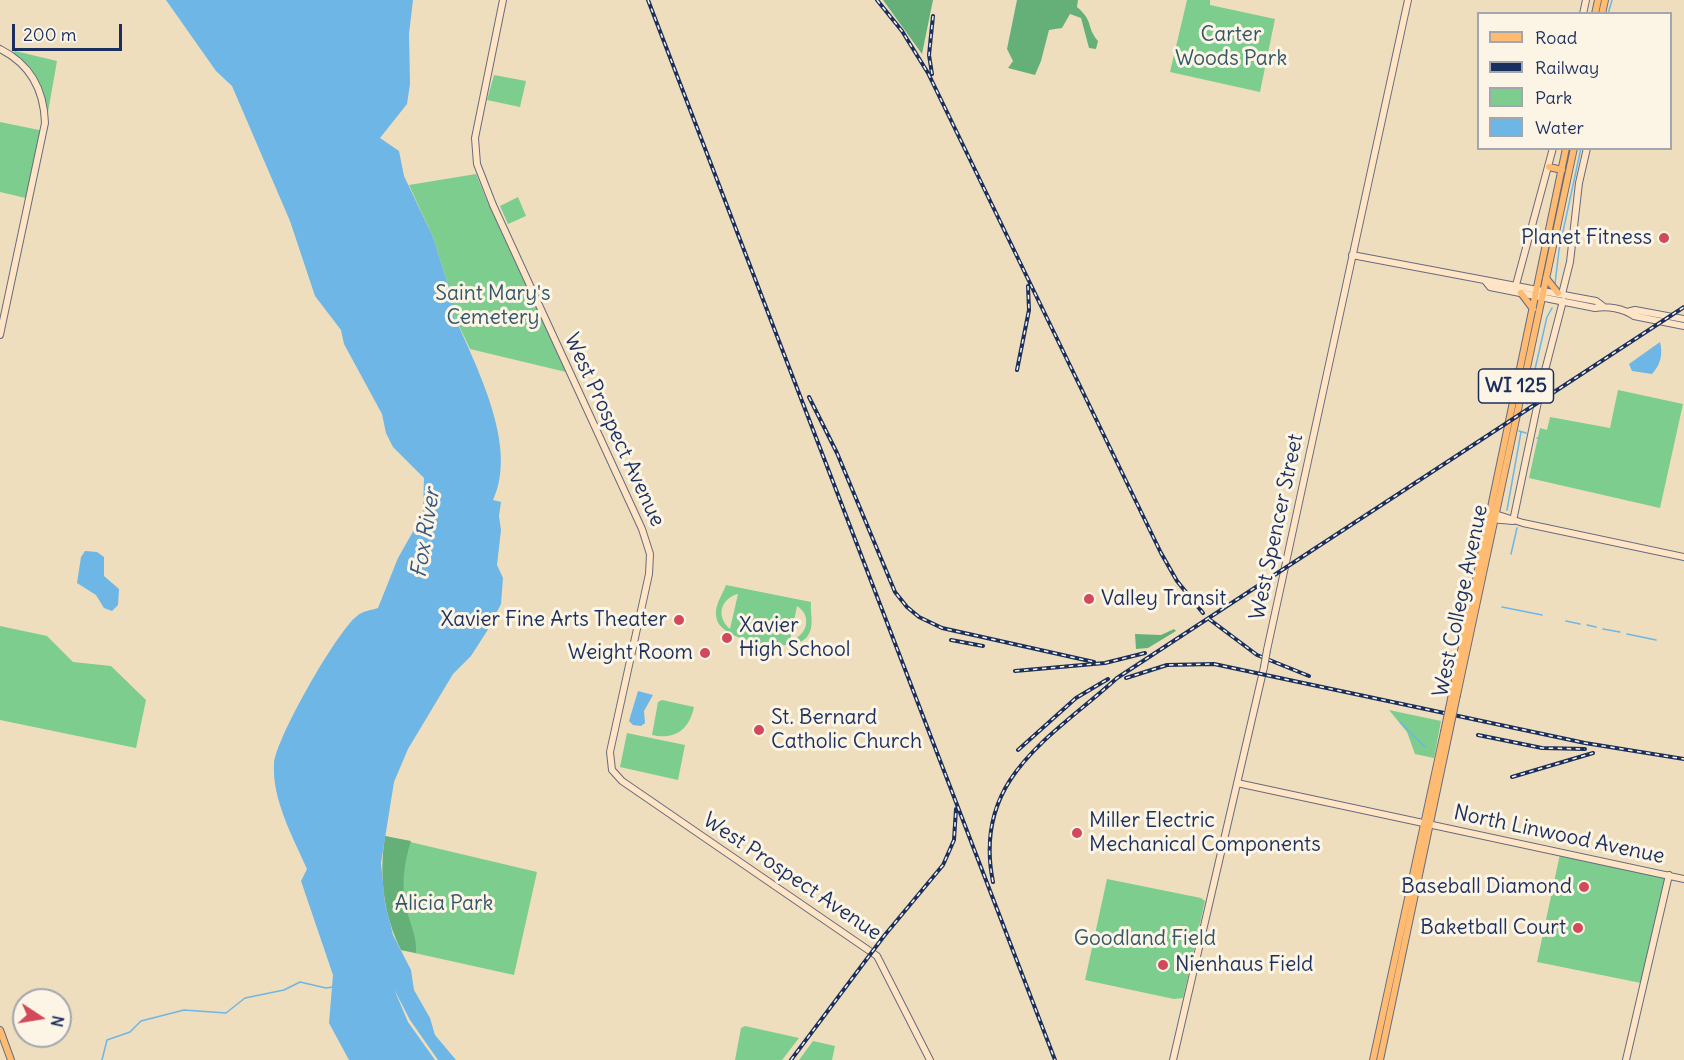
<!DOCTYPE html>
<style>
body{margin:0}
#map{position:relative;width:1684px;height:1060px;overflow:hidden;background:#efdebd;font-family:Delius,sans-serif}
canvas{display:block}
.legend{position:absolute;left:1477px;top:12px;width:195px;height:138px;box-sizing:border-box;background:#fcf5e5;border:2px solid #a2a6af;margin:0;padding:8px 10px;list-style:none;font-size:18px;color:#1b2f5e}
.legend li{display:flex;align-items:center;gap:12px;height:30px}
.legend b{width:30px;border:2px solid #a2a6af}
.north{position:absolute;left:12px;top:988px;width:60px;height:60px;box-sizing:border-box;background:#fcf5e5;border:2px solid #a2a6af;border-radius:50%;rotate:102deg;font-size:16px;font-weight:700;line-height:24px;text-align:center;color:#1b2f5e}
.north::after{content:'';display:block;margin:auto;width:21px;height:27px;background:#d1495b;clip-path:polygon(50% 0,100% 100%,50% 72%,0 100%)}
.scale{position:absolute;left:12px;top:24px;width:110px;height:27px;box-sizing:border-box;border:3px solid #1b2f5e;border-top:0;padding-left:8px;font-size:18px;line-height:21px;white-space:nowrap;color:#1b2f5e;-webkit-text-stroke:4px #fcf5e5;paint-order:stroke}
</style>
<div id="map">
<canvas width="1684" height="1060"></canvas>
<ul class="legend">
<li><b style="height:8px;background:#ffbb71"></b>Road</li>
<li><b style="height:8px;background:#1b2f5e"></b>Railway</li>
<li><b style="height:16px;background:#7ccd8e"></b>Park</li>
<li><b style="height:16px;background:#6db6e5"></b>Water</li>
</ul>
<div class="north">N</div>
<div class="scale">200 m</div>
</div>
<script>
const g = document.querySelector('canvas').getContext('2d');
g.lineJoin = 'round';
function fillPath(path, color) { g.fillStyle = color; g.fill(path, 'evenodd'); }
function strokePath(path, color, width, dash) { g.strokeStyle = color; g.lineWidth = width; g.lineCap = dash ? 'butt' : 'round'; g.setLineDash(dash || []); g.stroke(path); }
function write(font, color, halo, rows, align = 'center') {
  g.font = font + ' Delius,sans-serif'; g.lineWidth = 6; g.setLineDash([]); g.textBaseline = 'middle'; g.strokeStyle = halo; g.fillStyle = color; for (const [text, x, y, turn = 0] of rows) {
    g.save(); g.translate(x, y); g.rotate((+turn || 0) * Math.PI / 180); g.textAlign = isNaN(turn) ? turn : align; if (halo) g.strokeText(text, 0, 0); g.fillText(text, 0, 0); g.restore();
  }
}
const green = new Path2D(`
 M1187 0H1210V5L1275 19 1260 92 1170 72Z
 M15 51 57 61 48 112 36 77 13 53Z
 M494 75 526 81 520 107 487 100Z
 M0 122 44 131 30 199 0 192Z
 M476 174 487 201 566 372 470 349 453 313 454 304 433 237 409 185Z
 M518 197 526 216 508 224 500 206Z
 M1618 390 1683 404 1660 508 1529 478 1540 428 1547 430 1550 417 1610 428Z
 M726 585 811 602C810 614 815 627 807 637 792 655 723 641 717 620 713 607 722 596 726 585ZM737 594H738L730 629C716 617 720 600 737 594ZM797 606C813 616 807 636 790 641Z
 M0 626 47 636 73 662 111 666 146 700 136 748 0 720Z
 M662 700 694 707C689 730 675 740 652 735L658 702Z
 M1389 710 1441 721 1434 758 1415 754 1407 732Z
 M627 733 685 745 678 780 620 767Z
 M385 836 537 872 514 975 401 950Z
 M1560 854 1666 877 1641 983 1537 962Z
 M1107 879 1201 898 1205 901 1183 998 1174 999 1085 980Z
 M745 1026 799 1038 782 1060H735L741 1028Z
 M813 1041 835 1046 832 1060H799Z`);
const forest = new Path2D(`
 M883 0H933L922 54Z
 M1017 0H1078L1077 7C1094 21 1086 27 1098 41L1096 49 1089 48 1081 18 1070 14 1062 28 1049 30 1041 61 1035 75 1008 68 1013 61 1007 49Z
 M1174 629 1176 631 1148 648 1136 649 1135 634 1161 635Z
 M385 836 411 841C404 862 401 886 406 907 410 924 417 936 416 953L401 950C383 914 379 875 385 836Z`);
const water = new Path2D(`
 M166 0H413L409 34 410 84 407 104 380 138 399 151 404 176 433 237 454 304 453 313C475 365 519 445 493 500L501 502 499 516 501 530 497 565 503 578 501 604 487 631 471 656 453 674 408 749 394 782 381 863 385 903 393 935 411 970 414 990 430 1018 435 1035 456 1060H438L410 1020 394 989 408 1022 435 1060H349L329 1023 333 975 301 881 307 869C293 837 272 800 274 764 275 740 337 631 357 616 362 611 372 610 378 608L398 558 423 514 424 478 393 447 386 433 382 414 344 344 341 330 315 296 290 221 232 86 216 71Z
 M1660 342C1663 354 1661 364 1652 374L1632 371 1629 364Z
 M85 551 97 552 104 557V576L119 589 118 605 112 611 104 608 96 595 77 583 81 557Z
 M638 691 653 695 644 711 645 723 641 726 633 725 629 721Z`);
const stream = new Path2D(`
 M1608 14 1612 0
 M1555 284 1559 250 1581 148
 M1527 404 1547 317 1552 308
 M1519 431 1526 433
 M1537 438H1539
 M1507 510 1521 432
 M1511 554 1517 528
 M1502 607 1542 615
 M1566 621 1580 624
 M1587 625 1596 627
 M1603 629 1620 632
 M1627 634 1656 640
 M1400 722 1425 747
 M102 1060 107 1040 130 1032 141 1021 184 1010 226 1013 245 998 284 990 300 982 326 988 333 987`);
const secondary = new Path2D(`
 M503 0 475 138 477 164 493 205 642 529 650 554 649 574 610 752 612 770 622 781 877 956 930 1060
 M1583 14 1586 0
 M0 49C30 64 44 90 45 123L0 335
 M1352 255 1585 299 1596 301 1604 307
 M1486 282 1490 287 1595 308C1607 306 1623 308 1634 316L1684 326
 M1516 285 1553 148
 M1562 294 1570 262 1579 183 1587 148
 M1627 312 1635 310 1684 319
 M1492 513 1523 523 1684 557
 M1490 519 1513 521
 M1513 521 1543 378 1563 301
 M1267 650 1408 0
 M1237 783 1684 879
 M1173 1060 1264 667
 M1626 1060 1669 875`);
const primary = new Path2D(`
 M1595 14 1598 0
 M1602 14 1605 0
 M1549 167 1562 170
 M1546 278 1558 293
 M1521 293 1533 309
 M1452 694 1566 148
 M1457 695 1574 148
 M0 1030 11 1060
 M1373 1060 1444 732
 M1380 1060 1449 733`);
const rail = new Path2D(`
 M648 0 1055 1060
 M877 0 902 31 928 73 1161 553 1177 581 1203 613
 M932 74 929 55 933 16
 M1017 370 1029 310 1028 286
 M809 397 837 453 895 592 907 607 919 617 942 628 1094 662
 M1209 619 1257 655 1309 676
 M951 640 983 646
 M1015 671 1105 663 1145 653
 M1126 678 1167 665 1214 664 1585 743 1684 759
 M1478 735 1542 748 1585 749
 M1018 750 1076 698 1108 679
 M1512 777 1593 753
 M993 882C972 778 1051 738 1117 678L1684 307
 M791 1060 884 936 943 865 954 840 956 809`);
const secondaryBridge = new Path2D(`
 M1264 667 1267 650`);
const primaryBridge = new Path2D(`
 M1444 732 1452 694
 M1449 733 1457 695`);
const markers = [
 [1664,238,6,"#d1495b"],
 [1089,599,6,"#d1495b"],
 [679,620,6,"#d1495b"],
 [727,638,6,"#d1495b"],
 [705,653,6,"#d1495b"],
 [759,730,6,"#d1495b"],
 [1077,833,6,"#d1495b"],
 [1584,887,6,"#d1495b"],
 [1578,928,6,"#d1495b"],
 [1163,965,6,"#d1495b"]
];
const shields = [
 [1516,386,75]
];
const shieldNames = [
 ["WI 125",1516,386]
];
const parkNames = [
 ["Carter",1231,35],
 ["Woods Park",1231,59],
 ["Saint Mary's",493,294],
 ["Cemetery",493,318],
 ["Alicia Park",444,904],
 ["Goodland Field",1145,939]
];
const poiNames = [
 ["Planet Fitness",1652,238],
 ["Valley Transit",1101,599,"left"],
 ["Xavier Fine Arts Theater",667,620],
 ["Xavier",739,626,"left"],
 ["High School",739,650,"left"],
 ["Weight Room",693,653],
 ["St. Bernard",771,718,"left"],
 ["Catholic Church",771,742,"left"],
 ["Miller Electric",1089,821,"left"],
 ["Mechanical Components",1089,845,"left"],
 ["Baseball Diamond",1572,887],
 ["Baketball Court",1566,928],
 ["Nienhaus Field",1175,965,"left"]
];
const streetNames = [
 ["West Prospect Avenue",614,430,65],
 ["West Spencer Street",1277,527,-78],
 ["West College Avenue",1461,601,-78],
 ["North Linwood Avenue",1559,835,12],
 ["West Prospect Avenue",792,877,34]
];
const waterNames = [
 ["Fox River",426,533,-81]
];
fillPath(green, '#7ccd8e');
fillPath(forest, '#65b079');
fillPath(water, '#6db6e5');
strokePath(stream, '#6db6e5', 1.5);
strokePath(secondary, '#656c7f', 8);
strokePath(primary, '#656c7f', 8);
strokePath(secondary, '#ffe4c6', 6);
strokePath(primary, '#ffbb71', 6);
strokePath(rail, '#1b2f5e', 4);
strokePath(rail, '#fcf5e5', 1.5, [4.5]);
strokePath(secondaryBridge, '#656c7f', 8, []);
strokePath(primaryBridge, '#656c7f', 8, []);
strokePath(secondaryBridge, '#ffe4c6', 6);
strokePath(primaryBridge, '#ffbb71', 6);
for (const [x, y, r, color] of markers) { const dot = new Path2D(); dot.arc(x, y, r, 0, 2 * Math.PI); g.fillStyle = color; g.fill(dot); strokePath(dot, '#fcf5e5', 2); }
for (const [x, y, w] of shields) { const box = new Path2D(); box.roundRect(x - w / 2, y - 17, w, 34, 4.5); g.fillStyle = '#fcf5e5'; g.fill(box); strokePath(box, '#1b2f5e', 1.5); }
write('bold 20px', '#1b2f5e', null, shieldNames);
write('21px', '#33566a', '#fcf5e5', parkNames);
write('21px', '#1b2f5e', '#fcf5e5', poiNames, 'right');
write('21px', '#1b2f5e', '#fcf5e5', streetNames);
write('italic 22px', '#345886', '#fcf5e5', waterNames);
</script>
